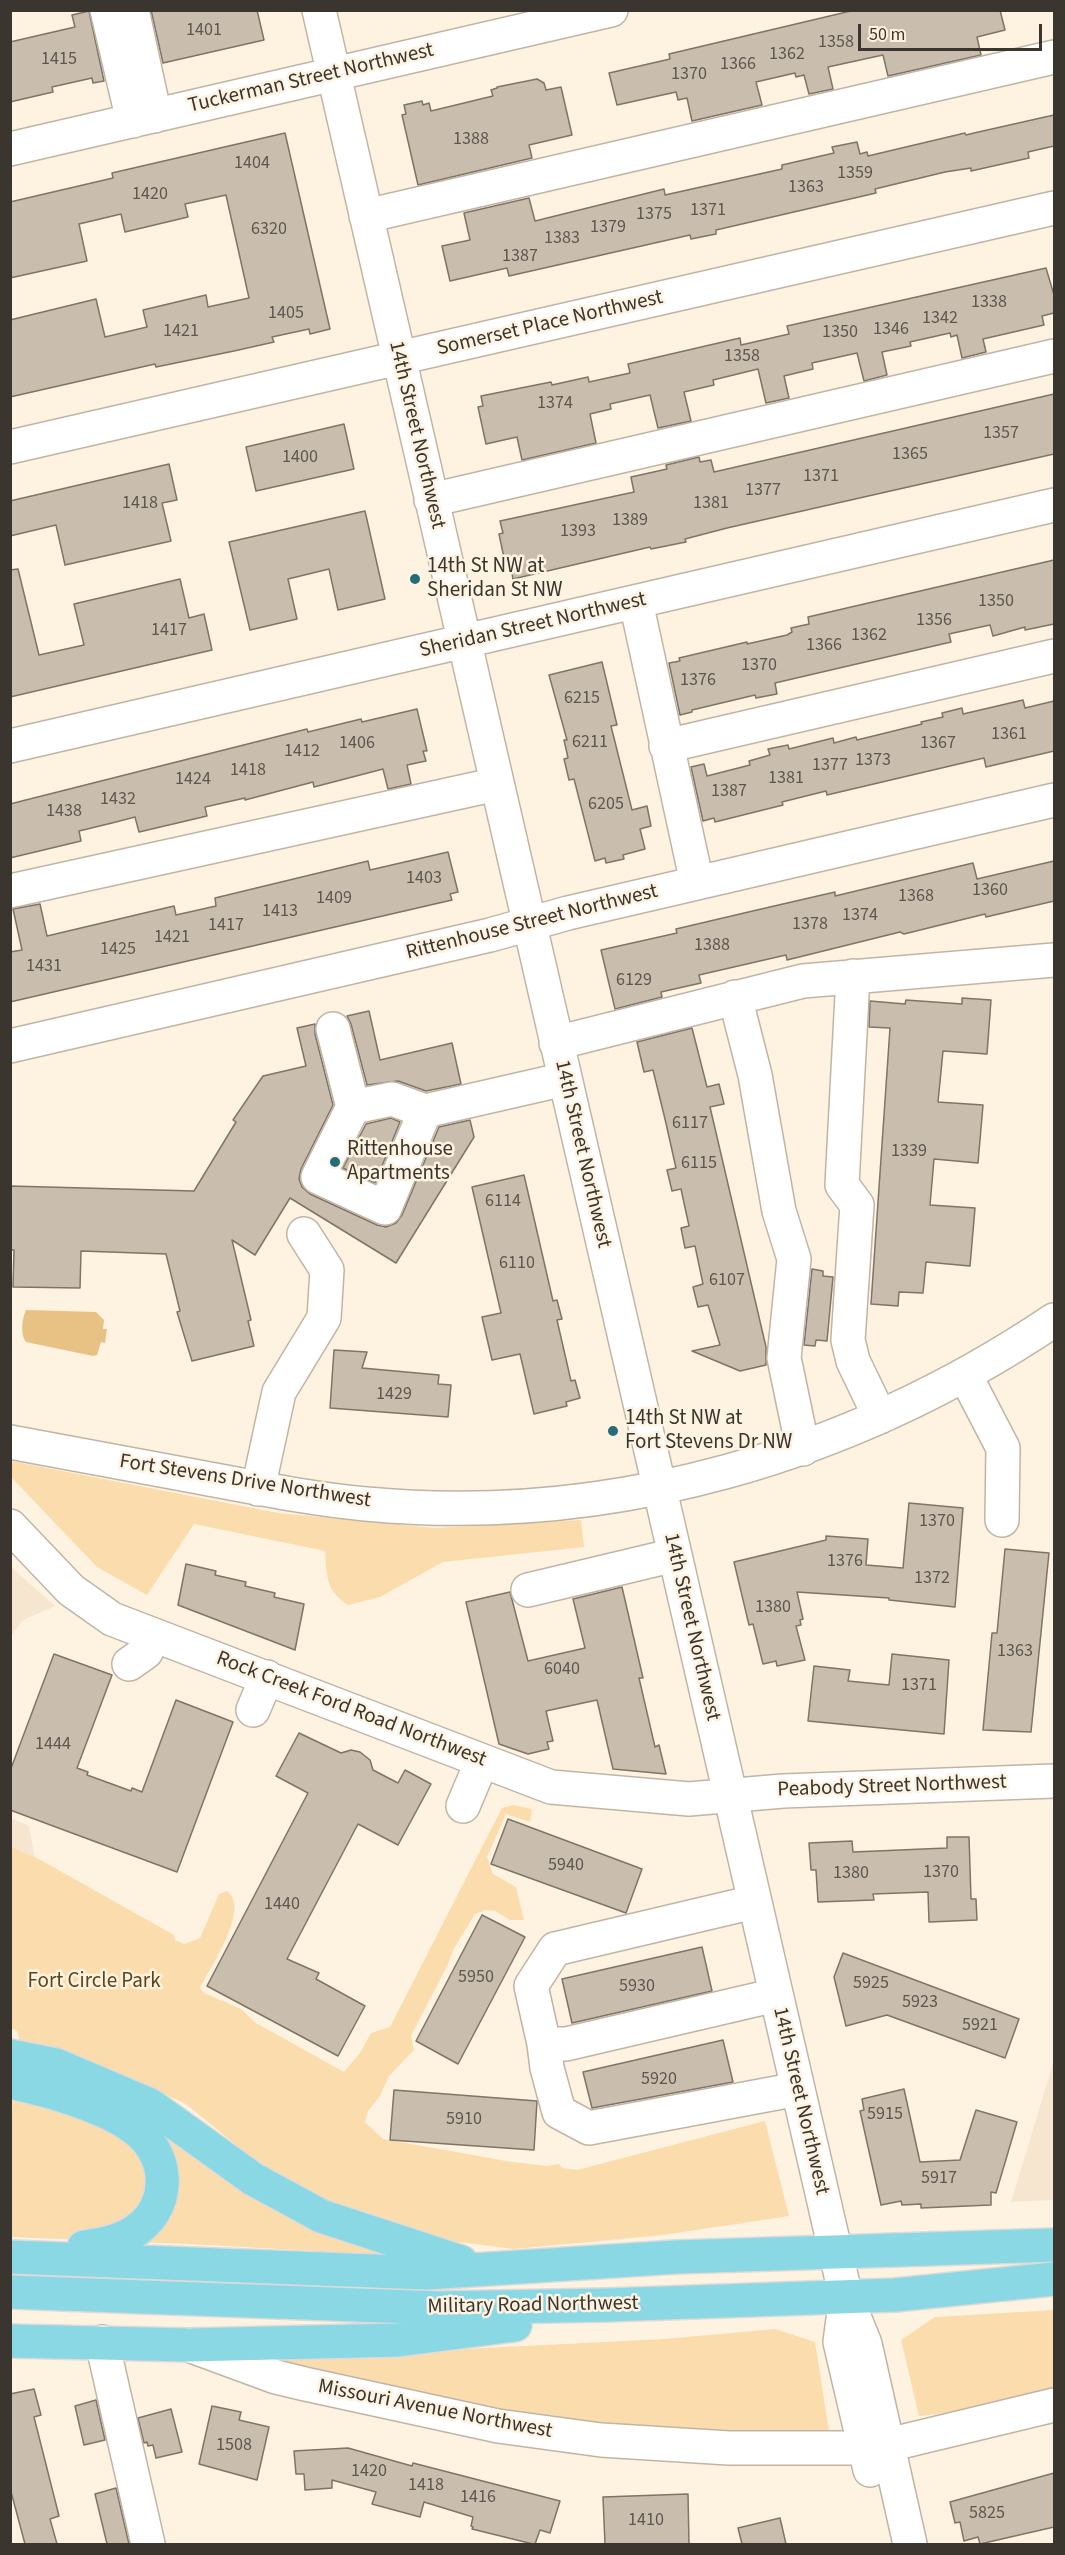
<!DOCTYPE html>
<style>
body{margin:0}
#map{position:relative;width:1065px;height:2555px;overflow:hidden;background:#fef2e1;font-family:"Source Sans 3",sans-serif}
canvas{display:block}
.frame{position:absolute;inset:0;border:12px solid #3a352f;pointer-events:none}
.scale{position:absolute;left:858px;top:24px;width:184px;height:27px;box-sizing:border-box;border:3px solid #3a352f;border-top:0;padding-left:8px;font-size:18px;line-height:21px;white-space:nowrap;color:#3a352f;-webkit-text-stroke:4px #fef2e1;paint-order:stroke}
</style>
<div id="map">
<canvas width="1065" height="2555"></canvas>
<div class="frame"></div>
<div class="scale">50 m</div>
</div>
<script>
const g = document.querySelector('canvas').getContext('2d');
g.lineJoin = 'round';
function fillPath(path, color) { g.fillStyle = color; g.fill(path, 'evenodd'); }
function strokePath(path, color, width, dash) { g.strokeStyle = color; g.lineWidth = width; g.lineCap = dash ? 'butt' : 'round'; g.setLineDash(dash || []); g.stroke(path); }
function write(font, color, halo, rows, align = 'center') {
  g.font = font + ' "Source Sans 3",sans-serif'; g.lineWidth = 5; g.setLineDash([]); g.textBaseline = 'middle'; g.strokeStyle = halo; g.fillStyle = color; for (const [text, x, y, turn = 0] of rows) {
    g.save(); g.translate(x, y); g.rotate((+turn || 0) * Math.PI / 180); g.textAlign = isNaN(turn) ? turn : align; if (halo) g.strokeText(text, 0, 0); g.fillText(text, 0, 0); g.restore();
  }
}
const built = new Path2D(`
 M10 1566 55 1606 23 1620 11 1636Z
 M11 1818 29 1826 36 1866 11 1873Z
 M1054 2060V2200L1011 2202Z`);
const green = new Path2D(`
 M11 1461 278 1513 435 1528 581 1520 584 1547 443 1562 380 1597 348 1605C325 1590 327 1576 325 1551L194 1524 147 1595 97 1567 11 1477Z
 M513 1805 532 1809 530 1822 506 1814 487 1857 493 1874 516 1887 524 1920H510L495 1911 486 1910 475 1914 453 1950 448 1964 411 2036 414 2050 389 2076 380 2096 368 2111 365 2122 383 2139 512 2162 547 2166 559 2164 562 2168 577 2170 765 2121 789 2216 663 2235 514 2249 403 2235 319 2199 252 2158 186 2104 110 2069 21 2046 17 2030 11 2029V1847L37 1858 174 1935 175 1940 184 1944 200 1938 219 1894 227 1891C251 1908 210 1968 200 1988L204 1993 241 2009 256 2023 344 2072 360 2053 371 2033 390 2027 502 1808Z
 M10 2070 181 2138 269 2207 326 2232 393 2255 187 2244 11 2237Z
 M1054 2310V2390L984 2409 919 2416 901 2340 935 2317Z
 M775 2329 815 2342 829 2431 746 2433 520 2416 265 2359 665 2339Z`);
const water = new Path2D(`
 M26 1310 96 1312 104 1320 103 1329H107L105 1343 101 1342 97 1355 93 1356 26 1342C20 1335 22 1318 26 1310Z`);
const building = new Path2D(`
 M151 10H257L264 40 163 63Z
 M855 10H1000L1005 30 977 37 981 55 888 76 883 55 828 67 833 89 809 94 804 75 796 77 795 73 756 82 762 105 692 121 687 98 678 100 676 92 617 105 609 73 670 59 669 54Z
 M89 11 104 81 93 83 92 78 52 87 53 92 10 102V42L75 27 72 15Z
 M537 79 544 83 546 90 561 87 572 135 529 145 532 158 418 185 402 115 406 114 404 105 422 101 423 105 429 103 431 111 493 96 491 90 497 88V87Z
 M1054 115V146L1028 152 1029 158 971 171V168L945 172 875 189 876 193 716 230V234L691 239 690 235 509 276 507 268 450 281 442 246 470 240 464 213 529 198 535 221 664 189 665 195 782 169V165L834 153 832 147 857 142 860 154 867 152 868 156 965 133 966 135 974 133Z
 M285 133 330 329 310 334 309 329 272 337 274 342 234 351 156 367 155 364 10 397V320L96 299 105 337 147 327 143 310 206 295 208 307 249 298 226 195 185 204 188 217 125 232 121 214 79 224 87 261 10 278V202L113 178 112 173Z
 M1046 268 1054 295V313L1042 316 1044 325 983 339 986 352 962 358 957 335 951 337 950 333 910 342 911 346 882 352 887 375 864 381 857 353 812 363 813 369 784 376 789 398 766 403 758 369 713 380 714 385 684 392 691 421 658 428 650 395 610 404 611 409 590 414 596 443 522 460 517 437 486 444 478 407 483 406 481 396 551 382 552 385 588 377 589 382 630 373 628 364 740 338 741 345 789 334 787 326Z
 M1054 394V454L727 528 685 539 686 542 651 549 650 547 513 579 509 557 504 558 499 534 503 533 500 521 634 492 631 477 667 469 666 465 699 457 700 462 711 460 714 472Z
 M344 424 354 469 256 491 246 447Z
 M169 464 177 500 162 503 171 541 65 565 56 525 10 536V501Z
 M365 511 385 599 338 610 329 569 288 579 297 619 250 630 229 542Z
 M1054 560V624L1025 630V627L993 636 990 625 949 634 951 642 775 683 777 694 756 698 755 695 692 710V712L680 715 669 663 680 661 679 658 747 642V644L787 635 792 632 791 628 809 624 808 617Z
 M18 569 39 655 84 645 74 604 180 579 189 618 204 614 212 650 10 697V570Z
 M602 662 617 725 611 726 632 810 647 806 651 826 640 829 645 849 623 855 624 859 606 863 605 858 595 861 574 779 569 780 564 759 568 758 564 740H567L549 675Z
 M1023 700 1025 708 1054 701V751L986 767 984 758 827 795 826 791 782 802 783 805 715 822 714 818 703 821 691 767 704 764 707 776 750 765 749 761 770 755 768 749 788 745 789 749 833 738 834 743 856 737 857 740 922 724 921 722 943 717 942 713 962 708 963 714Z
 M417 709 427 751H423L426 761 407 765 411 784 388 789 383 769 314 787 313 782 245 800V798L205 807 207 816 139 832 135 817 112 823 79 831 81 841 10 858V804L307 729 308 732 361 719 362 722Z
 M448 852 458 892 450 894 452 900 10 1002V952L22 950 13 909 40 904 47 936 174 906 176 915 216 906 215 898 368 861 370 870Z
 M1054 861V901L986 917 985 914 904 934 900 932 787 960 786 955 699 975 701 983 661 992 662 997 615 1009 601 950 677 933 676 929 757 910 835 892V896L973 863 977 879Z
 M962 998 991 1000 987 1054 943 1051 938 1102 983 1105 978 1163 934 1159 930 1205 975 1208 970 1266 926 1262 923 1293 899 1292 898 1306 871 1304 890 1028 869 1027 870 1001 905 1004 906 1000 962 1004Z
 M369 1011 380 1060 452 1043 461 1084 426 1091 398 1081 367 1085 351 1024 347 1016Z
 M315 1024V1034L333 1105 301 1169 299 1179 302 1187 310 1194 377 1225 386 1227 396 1223 402 1215 439 1127 470 1120 474 1137 396 1263 290 1198 255 1255 232 1240 251 1320 248 1321 254 1346 192 1361 177 1312 180 1311 166 1254 81 1251 80 1288 13 1287 14 1250H10V1186L194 1191 236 1122 233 1120 263 1076 306 1066 297 1028Z
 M692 1028 707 1087 719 1084 724 1104 710 1107 766 1347V1365L740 1371 692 1351 720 1345 708 1305 698 1307 693 1287 703 1284 695 1246 685 1248 681 1228 689 1226 681 1189 672 1191 667 1170 676 1168 665 1119 653 1070 644 1072 637 1042Z
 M391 1118 400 1122 375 1183 343 1168 366 1124Z
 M524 1175 553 1301 557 1300 562 1319 557 1320 571 1381 575 1380 580 1398 566 1402 567 1406 534 1414 520 1354 492 1360 482 1317 501 1313 472 1187Z
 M812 1269 823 1271V1276L833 1277 827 1341 816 1340 815 1346 804 1345Z
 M334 1350 367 1352 362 1368 439 1375 438 1384 451 1385 448 1417 330 1408Z
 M909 1503 963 1508 955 1607 889 1600V1598L797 1592 803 1619 800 1620 801 1625 796 1626 805 1660 777 1666 776 1661 763 1664 753 1624 749 1625 734 1562 826 1540V1536L868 1539 866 1565 903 1568Z
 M1005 1549 1049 1553 1031 1732 983 1730 992 1633H997Z
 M186 1564 216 1571 215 1575 246 1582 245 1586 275 1593 274 1597 304 1604 295 1650 178 1605Z
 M622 1587 643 1678H639L655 1747 659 1745 666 1774 613 1769 597 1700 546 1711 553 1741 547 1742 549 1749 528 1754 499 1744 466 1602 510 1592 528 1661 585 1648 573 1599Z
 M54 1654 112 1675 77 1768 88 1772 87 1775 131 1791 132 1788 142 1792 176 1700 233 1722 177 1872 10 1810V1771Z
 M892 1654 949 1660 944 1734 808 1721 814 1666 850 1670 848 1681 889 1685Z
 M299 1733 341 1753 351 1750 360 1752 370 1760 373 1770 398 1783 405 1770 431 1784 398 1845 358 1824 287 1959 319 1973 316 1979 365 2006 338 2056 207 1986 308 1793 276 1776Z
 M508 1819 642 1869 626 1913 491 1864Z
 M947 1837H969L971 1899H976L977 1920 929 1922 928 1892 873 1894 874 1900 818 1902 816 1870H811L809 1843 852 1841 853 1852 947 1848Z
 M482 1915 525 1937 458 2064 416 2041Z
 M702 1947 712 1991 572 2023 562 1979Z
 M843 1953 1019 2019 1005 2058 887 2015 846 2026 834 1977Z
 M723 2040 733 2082 592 2108 583 2072Z
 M904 2089 920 2162 960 2160 976 2110 1017 2122 996 2193 991 2192V2205L921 2208V2204L902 2205 901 2201 881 2205 860 2111 864 2110 862 2099Z
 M394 2090 537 2101 534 2150 390 2140Z
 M34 2389 41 2415 34 2417 59 2516 50 2519 57 2544H25L10 2488V2394Z
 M96 2400 105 2440 84 2445 75 2406Z
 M212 2406 241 2412 239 2420 269 2427 257 2480 199 2464Z
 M171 2409 182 2452 156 2458 153 2445 148 2446 147 2442 144 2443 138 2418Z
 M348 2448 412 2466 413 2463 560 2501 550 2533 540 2530 535 2544H533L472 2529 473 2527 471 2526 473 2517 424 2502 420 2517 372 2504 376 2492 332 2480V2488L305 2490 304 2474H296L294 2451Z
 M1054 2473V2527L980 2544 978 2537 964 2541 960 2522 955 2523 950 2502Z
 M116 2488 129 2544H107L95 2494Z
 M688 2494 689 2544H605L603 2497Z
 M780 2518 786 2544H742L738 2528Z`);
const minor = new Path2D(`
 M107 10 133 121
 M132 10 155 116
 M319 10 846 2297 865 2344 910 2544
 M10 149 611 10
 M366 216 1054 57
 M10 447 1054 208
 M431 500 1054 356
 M636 602 697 883
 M10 746 1054 505
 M666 746 1054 656
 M10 891 497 784
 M853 976 842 1185 857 1205 848 1340 853 1361 880 1417
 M735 997 755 1075 779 1211 794 1259 784 1358 803 1449
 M333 1029 353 1107 318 1177 385 1208 425 1111 565 1079
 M556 1043 803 981 1054 960
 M10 1046 490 935 568 913 1054 800
 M353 1107 392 1099 425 1111
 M965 1375 1003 1448 1002 1520
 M10 1442C75 1454 140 1466 204 1478 258 1488 311 1499 366 1504 611 1527 852 1456 1054 1320
 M258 1489 279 1392 324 1318 327 1270 304 1234
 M10 1526 71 1590 112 1619 551 1787 689 1799 783 1791 1054 1781
 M528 1590 675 1555
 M129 1664 146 1652 155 1636
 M253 1710 267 1677
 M463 1806 482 1761
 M754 1902 555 1949 531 1986 544 2044H566L776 1995
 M544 2044 547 2068 559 2112 589 2128 798 2089
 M846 2297 840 2342 870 2470
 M102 2342 148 2544
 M189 2345 276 2377 305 2384 498 2426 601 2440 729 2448H865
 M888 2445 1054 2405`);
const major = new Path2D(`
 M10 2056 56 2065 150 2105 253 2179 321 2216 461 2262
 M10 2082C48 2090 109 2107 139 2132 172 2161 170 2210 132 2233 118 2242 100 2245 84 2247
 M10 2257 426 2273 676 2257 1054 2245
 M10 2292 438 2308 607 2305 895 2295 1054 2279
 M10 2341 189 2345 398 2340 515 2325`);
const markers = [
 [415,579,6,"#246c78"],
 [335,1162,6,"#246c78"],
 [613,1431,6,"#246c78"]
];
const numberNames = [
 ["1401",204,31],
 ["1358",836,43],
 ["1362",787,55],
 ["1415",59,60],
 ["1366",738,65],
 ["1370",689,75],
 ["1388",471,140],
 ["1404",252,164],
 ["1359",855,174],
 ["1363",806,188],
 ["1420",150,195],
 ["1371",708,211],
 ["1375",654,215],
 ["1379",608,228],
 ["6320",269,230],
 ["1383",562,239],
 ["1387",520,257],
 ["1338",989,303],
 ["1405",286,314],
 ["1342",940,319],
 ["1346",891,330],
 ["1421",181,332],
 ["1350",840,333],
 ["1358",742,357],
 ["1374",555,404],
 ["1357",1001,434],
 ["1365",910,455],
 ["1400",300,458],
 ["1371",821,477],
 ["1377",763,491],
 ["1418",140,504],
 ["1381",711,504],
 ["1389",630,521],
 ["1393",578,532],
 ["1350",996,602],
 ["1356",934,621],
 ["1417",169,631],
 ["1362",869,636],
 ["1366",824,646],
 ["1370",759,666],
 ["1376",698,681],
 ["6215",582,699],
 ["1361",1009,735],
 ["6211",590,743],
 ["1406",357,744],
 ["1367",938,744],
 ["1412",302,752],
 ["1373",873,761],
 ["1377",830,766],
 ["1418",248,771],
 ["1381",786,779],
 ["1424",193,780],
 ["1387",729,792],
 ["1432",118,800],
 ["6205",606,805],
 ["1438",64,812],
 ["1403",424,879],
 ["1360",990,891],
 ["1368",916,897],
 ["1409",334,899],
 ["1413",280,912],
 ["1374",860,916],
 ["1378",810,925],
 ["1417",226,926],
 ["1421",172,938],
 ["1388",712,946],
 ["1425",118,950],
 ["1431",44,967],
 ["6129",634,981],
 ["6117",690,1124],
 ["1339",909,1152],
 ["6115",699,1164],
 ["6114",503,1202],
 ["6110",517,1264],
 ["6107",727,1281],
 ["1429",394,1395],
 ["1370",937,1522],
 ["1376",845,1562],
 ["1372",932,1579],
 ["1380",773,1608],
 ["1363",1015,1652],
 ["6040",562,1670],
 ["1371",919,1686],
 ["1444",53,1745],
 ["5940",566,1866],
 ["1370",941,1873],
 ["1380",851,1874],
 ["1440",282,1905],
 ["5950",476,1978],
 ["5925",871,1984],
 ["5930",637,1987],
 ["5923",920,2003],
 ["5921",980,2026],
 ["5920",659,2080],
 ["5915",885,2115],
 ["5910",464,2120],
 ["5917",939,2179],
 ["1508",234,2446],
 ["1420",369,2472],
 ["1418",426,2486],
 ["1416",478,2498],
 ["5825",987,2514],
 ["1410",646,2521]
];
const streetNames = [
 ["Tuckerman Street Northwest",311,79,-13],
 ["Somerset Place Northwest",550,324,-13],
 ["14th Street Northwest",416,435,77],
 ["Sheridan Street Northwest",533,626,-13],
 ["Rittenhouse Street Northwest",532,923,-14],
 ["14th Street Northwest",582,1154,77],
 ["Fort Stevens Drive Northwest",245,1482,9],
 ["14th Street Northwest",691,1627,77],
 ["Rock Creek Ford Road Northwest",351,1710,21],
 ["Peabody Street Northwest",892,1787,-2],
 ["14th Street Northwest",800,2101,77],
 ["Military Road Northwest",533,2306,-1],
 ["Missouri Avenue Northwest",435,2410,11]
];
const poiNames = [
 ["14th St NW at",427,567],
 ["Sheridan St NW",427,591],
 ["Rittenhouse",347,1150],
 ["Apartments",347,1174],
 ["14th St NW at",625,1419],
 ["Fort Stevens Dr NW",625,1443]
];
const parkNames = [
 ["Fort Circle Park",94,1982]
];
fillPath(built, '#f6e5cf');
fillPath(green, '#fbdcad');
fillPath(water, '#e8c184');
fillPath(building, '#c9beae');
strokePath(building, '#7f7465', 1.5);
strokePath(minor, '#c0b5a5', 36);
strokePath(major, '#dcdbda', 36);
strokePath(minor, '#fff', 33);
strokePath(major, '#8ad8e4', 33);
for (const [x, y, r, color] of markers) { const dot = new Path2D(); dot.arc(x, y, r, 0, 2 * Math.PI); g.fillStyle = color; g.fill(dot); strokePath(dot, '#fef2e1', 2); }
write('18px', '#5e574f', null, numberNames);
write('21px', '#3a352f', '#fef2e1', streetNames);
write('21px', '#3a352f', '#fef2e1', poiNames, 'left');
write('21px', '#5f4415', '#fef2e1', parkNames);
</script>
